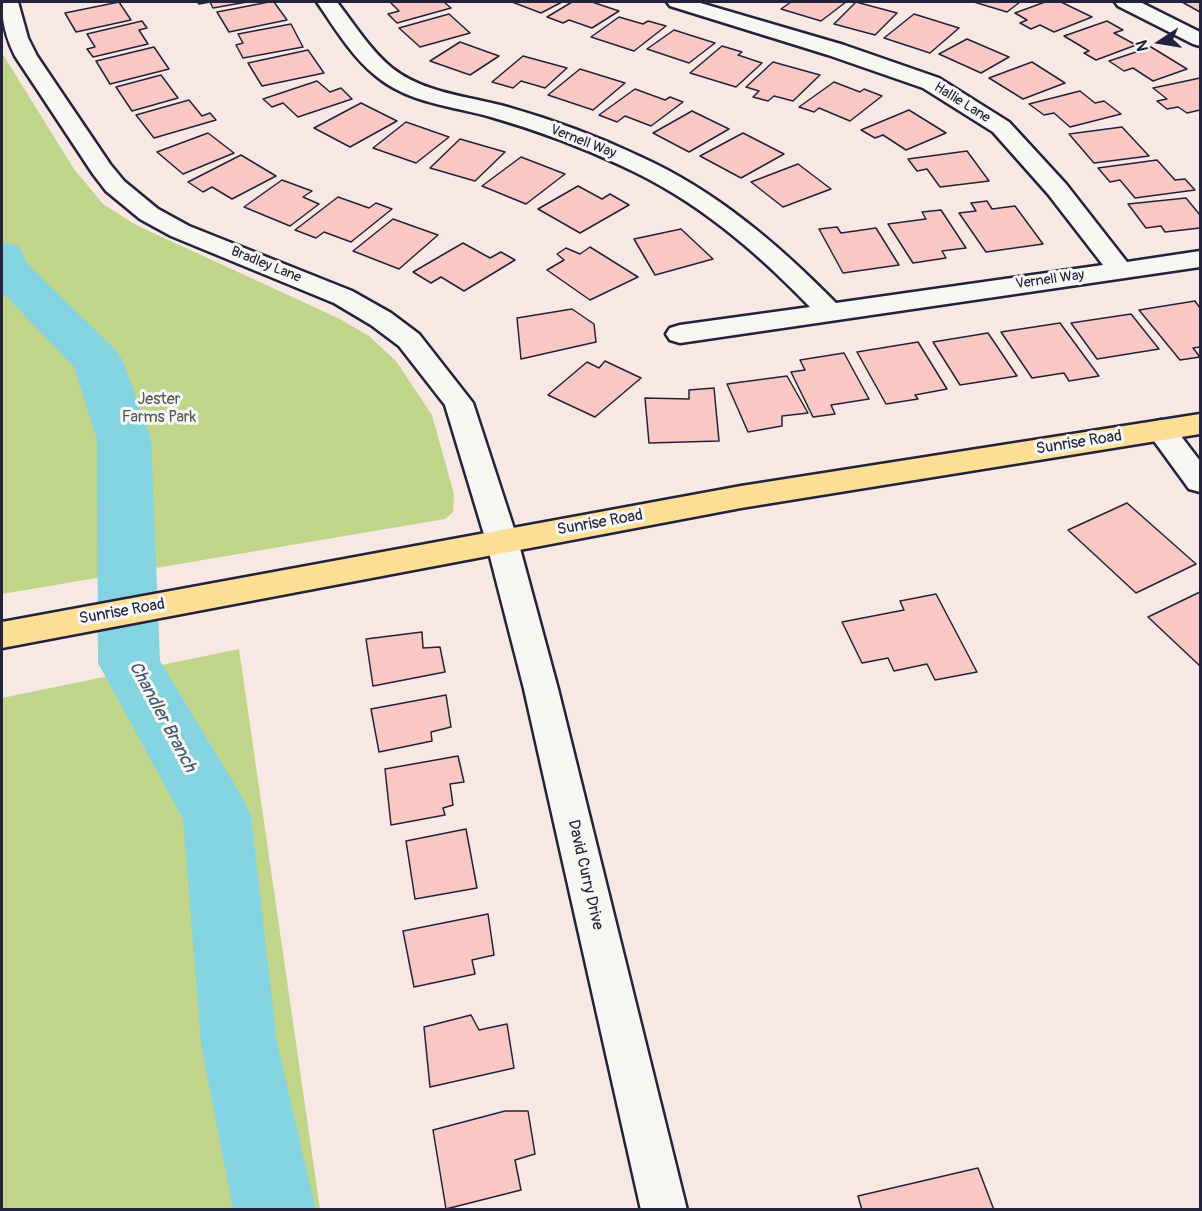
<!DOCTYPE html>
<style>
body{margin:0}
#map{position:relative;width:1202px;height:1211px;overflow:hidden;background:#f7e8e4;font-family:Pangolin,sans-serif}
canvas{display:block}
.frame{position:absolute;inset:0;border:3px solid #22223b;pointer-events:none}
.north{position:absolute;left:1130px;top:12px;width:60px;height:60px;-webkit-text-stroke:4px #f6f6f2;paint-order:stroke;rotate:258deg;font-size:16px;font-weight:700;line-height:24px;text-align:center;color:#22223b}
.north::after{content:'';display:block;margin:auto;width:21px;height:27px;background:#22223b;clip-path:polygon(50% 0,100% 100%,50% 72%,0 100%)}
</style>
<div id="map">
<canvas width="1202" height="1211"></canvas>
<div class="frame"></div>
<div class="north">N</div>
</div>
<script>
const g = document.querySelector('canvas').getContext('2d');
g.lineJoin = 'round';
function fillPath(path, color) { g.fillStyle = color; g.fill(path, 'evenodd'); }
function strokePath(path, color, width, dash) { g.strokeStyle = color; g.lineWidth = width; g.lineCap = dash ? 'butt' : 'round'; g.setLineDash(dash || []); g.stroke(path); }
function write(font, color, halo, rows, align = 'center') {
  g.font = font + ' Pangolin,sans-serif'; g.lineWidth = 6; g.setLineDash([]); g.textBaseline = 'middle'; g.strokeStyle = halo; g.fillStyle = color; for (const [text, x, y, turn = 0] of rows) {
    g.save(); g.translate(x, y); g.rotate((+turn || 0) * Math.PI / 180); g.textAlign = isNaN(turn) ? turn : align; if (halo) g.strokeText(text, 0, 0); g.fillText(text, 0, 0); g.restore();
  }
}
const green = new Path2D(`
 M2 53 74 169 103 204 136 225 340 319 369 336 396 361 432 415 454 494 453 512 445 519 2 594Z
 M239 649 320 1209H2V698Z`);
const river = new Path2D(`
 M2 242 19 246 28 265 116 350 123 361 151 439 160 661 241 795 251 816 277 1043 316 1210H233L201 1043 183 819 98 663 97 439 74 367 2 292Z`);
const building = new Path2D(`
 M119 2 131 20 76 32 65 13Z
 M197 2H247L213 8 210 2 199 4Z
 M269 2H274L287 20 229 32 217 12Z
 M390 2H444L451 8 397 23 388 14 399 11Z
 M512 2H562L541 13Z
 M572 2H592L619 11 592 28 569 20 563 23 547 17Z
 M791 2H846L821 21 781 9Z
 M856 2 897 13 875 35 834 24Z
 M974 2H1020L1007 12Z
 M1045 2H1061L1092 17 1054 32 1040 25 1031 29 1020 23 1027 20 1015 13Z
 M1182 2H1200V12Z
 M449 14 470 33 420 47 399 28Z
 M914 14 959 28 930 53 884 38Z
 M619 17 643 24 648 21 666 26 634 51 591 37Z
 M142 21 147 28 139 30 148 44 93 57 87 49 95 47 87 34Z
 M1107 21 1123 30 1114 33 1136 45 1096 60 1084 53 1089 51 1064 36Z
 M291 24 303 47 243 58 236 45 243 43 238 34Z
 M674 30 715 43 689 63 647 49Z
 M967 39 1009 57 981 73 939 54Z
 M460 42 499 56 470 75 430 61Z
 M722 46 742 52 738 55 762 63 736 87 690 73Z
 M154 47 169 69 110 84 96 61Z
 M1151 47 1187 69 1153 81 1133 68 1124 71 1109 61Z
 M308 50 324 73 262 86 248 63Z
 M523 56 567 68 545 88 521 81 513 88 492 82Z
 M773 62 820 75 793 101 774 96 768 101 753 97 759 91 746 87Z
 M1032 62 1065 83 1023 99 989 78Z
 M580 69 625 83 593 110 548 95Z
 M161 75 178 98 132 111 116 87Z
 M1200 78V110L1187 113 1178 107 1167 109 1157 101 1167 99 1153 88Z
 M317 81 330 92 341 88 352 99 298 117 283 103 272 107 263 99Z
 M834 82 860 92 864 89 882 96 850 121 819 108 814 112 799 107Z
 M635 89 665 100 670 97 683 102 651 126 625 116 617 122 599 115Z
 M1080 91 1095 103 1104 101 1121 114 1070 127 1054 113 1044 115 1029 104Z
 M189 100 202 116 210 113 216 120 154 138 136 115Z
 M361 103 397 121 350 147 314 128Z
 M909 110 946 133 906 150 883 135 875 138 861 130Z
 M692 111 729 129 689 152 653 133Z
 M406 122 449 137 416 163 373 148Z
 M1122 127 1149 156 1094 163 1069 134Z
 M208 133 234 153 183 174 157 152Z
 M743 133 784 154 741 178 700 156Z
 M460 139 505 152 475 181 430 168Z
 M967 151 989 181 940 187 927 169 917 171 908 159Z
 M241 155 276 176 232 199 212 187 203 192 188 182Z
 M521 157 565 174 526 204 482 186Z
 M1157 160 1175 180 1185 179 1195 190 1135 198 1120 180 1110 182 1098 168Z
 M798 164 831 189 783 207 751 182Z
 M282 180 312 191 303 197 319 204 290 226 244 207Z
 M578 186 602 199 610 194 629 205 580 233 538 209Z
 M338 197 369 208 376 203 392 209 351 242 324 232 316 238 295 230Z
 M1186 198 1200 215V228L1165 232 1161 226 1146 228 1128 204Z
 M987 201 992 209 1015 206 1043 244 986 252 959 213 976 211 971 203Z
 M941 210 966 248 942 251 946 258 913 263 888 224 926 219 922 212Z
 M393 219 438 235 399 269 353 251Z
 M837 227 841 233 876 228 899 265 843 273 819 229Z
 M681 229 713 259 655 275 634 239Z
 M463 243 490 258 501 252 515 260 464 291 441 277 431 283 413 272Z
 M590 247 638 277 590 300 547 270 564 260 557 254 566 248 580 254Z
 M1195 301 1200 308V347L1193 348 1200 357 1180 360 1139 310Z
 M572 309 594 324 596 342 521 359 517 318Z
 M1131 314 1159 349 1097 359 1071 323Z
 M1060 323 1099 376 1069 381 1064 373 1032 378 1001 332Z
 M988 333 1017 376 960 385 933 342Z
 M918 342 947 389 915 395 918 399 886 404 857 352Z
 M844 353 869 399 831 405 835 414 813 417 791 372 805 370 800 360Z
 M605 361 641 378 595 417 548 395 587 362 599 368Z
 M787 376 808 413 782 416V426L748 432 727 384Z
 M714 388 719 441 649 443 645 398 689 399V390Z
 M1127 503 1196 564 1136 593 1068 530Z
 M1200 592V666L1148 617Z
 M936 594 977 672 935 680 927 664 894 671 888 658 862 663 842 622 904 610 900 601Z
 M422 632 423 648 440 647 445 672 373 686 366 639Z
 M446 695 451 727 431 732 432 741 379 752 371 709Z
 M458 756 464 782 450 784 453 805 443 808 445 815 391 825 385 769Z
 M466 829 477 888 415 899 406 841Z
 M488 914 494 955 472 960 475 974 414 987 403 931Z
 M471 1015 479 1030 507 1024 514 1068 430 1087 424 1027Z
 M505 1111H528L535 1154 515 1160 521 1190 446 1209 433 1130Z
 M978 1168 994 1210H862L858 1196Z`);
const minor = new Path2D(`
 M2 2H18L28 38 37 56 110 164 124 181 158 209 189 226 352 291 391 313 419 334 473 403 518 541 558 689 687 1210H641L524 689 486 541 445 405 399 346 371 325 334 303 171 236 140 219 106 191 93 174 15 56C6 38 2 22 2 2Z
 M317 2H337C354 24 370 50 392 68 424 93 466 96 504 106 550 119 597 136 641 157 716 191 778 244 836 303L1103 265 1048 194 993 132 923 88 828 55 670 6 667 2H697L844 45 939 78 1009 122 1066 184 1127 262 1200 251V267L680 343 670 340 666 334 670 328 680 325 810 307C755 250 695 199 622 166 580 146 536 130 491 117 452 106 408 103 376 76 352 57 334 27 317 2Z
 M1115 2H1140L1200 32V46L1193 44 1118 6Z
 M1161 420 1171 423 1200 461V492L1189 489 1146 430 1151 423Z`);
const major = new Path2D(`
 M1200 414V434L741 508 2 648V622L741 486Z`);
const farStreetnames = [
 ["Hallie Lane",962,103,32],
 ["Vernell Way",583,142,21],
 ["Bradley Lane",266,265,22],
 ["Vernell Way",1050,280,-8]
];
const parkNames = [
 ["Jester",159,400],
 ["Farms Park",159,418]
];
const streetNames = [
 ["Sunrise Road",1079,443,-9],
 ["Sunrise Road",600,523,-10],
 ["Sunrise Road",122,612,-10],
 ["David Curry Drive",585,875,77]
];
const waterNames = [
 ["Chandler Branch",162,717,62]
];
fillPath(green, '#c0d58a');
fillPath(river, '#84d3e1');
fillPath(building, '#f9c8c5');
strokePath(building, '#22223b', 1.5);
strokePath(minor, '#22223b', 5);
strokePath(major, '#22223b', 5);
fillPath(minor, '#f6f6f2');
fillPath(major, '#fcde96');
write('14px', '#22223b', '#f6f6f2', farStreetnames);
write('16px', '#515853', '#f6f6f2', parkNames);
write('16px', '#22223b', '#f6f6f2', streetNames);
write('italic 18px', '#3f576d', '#f6f6f2', waterNames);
</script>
